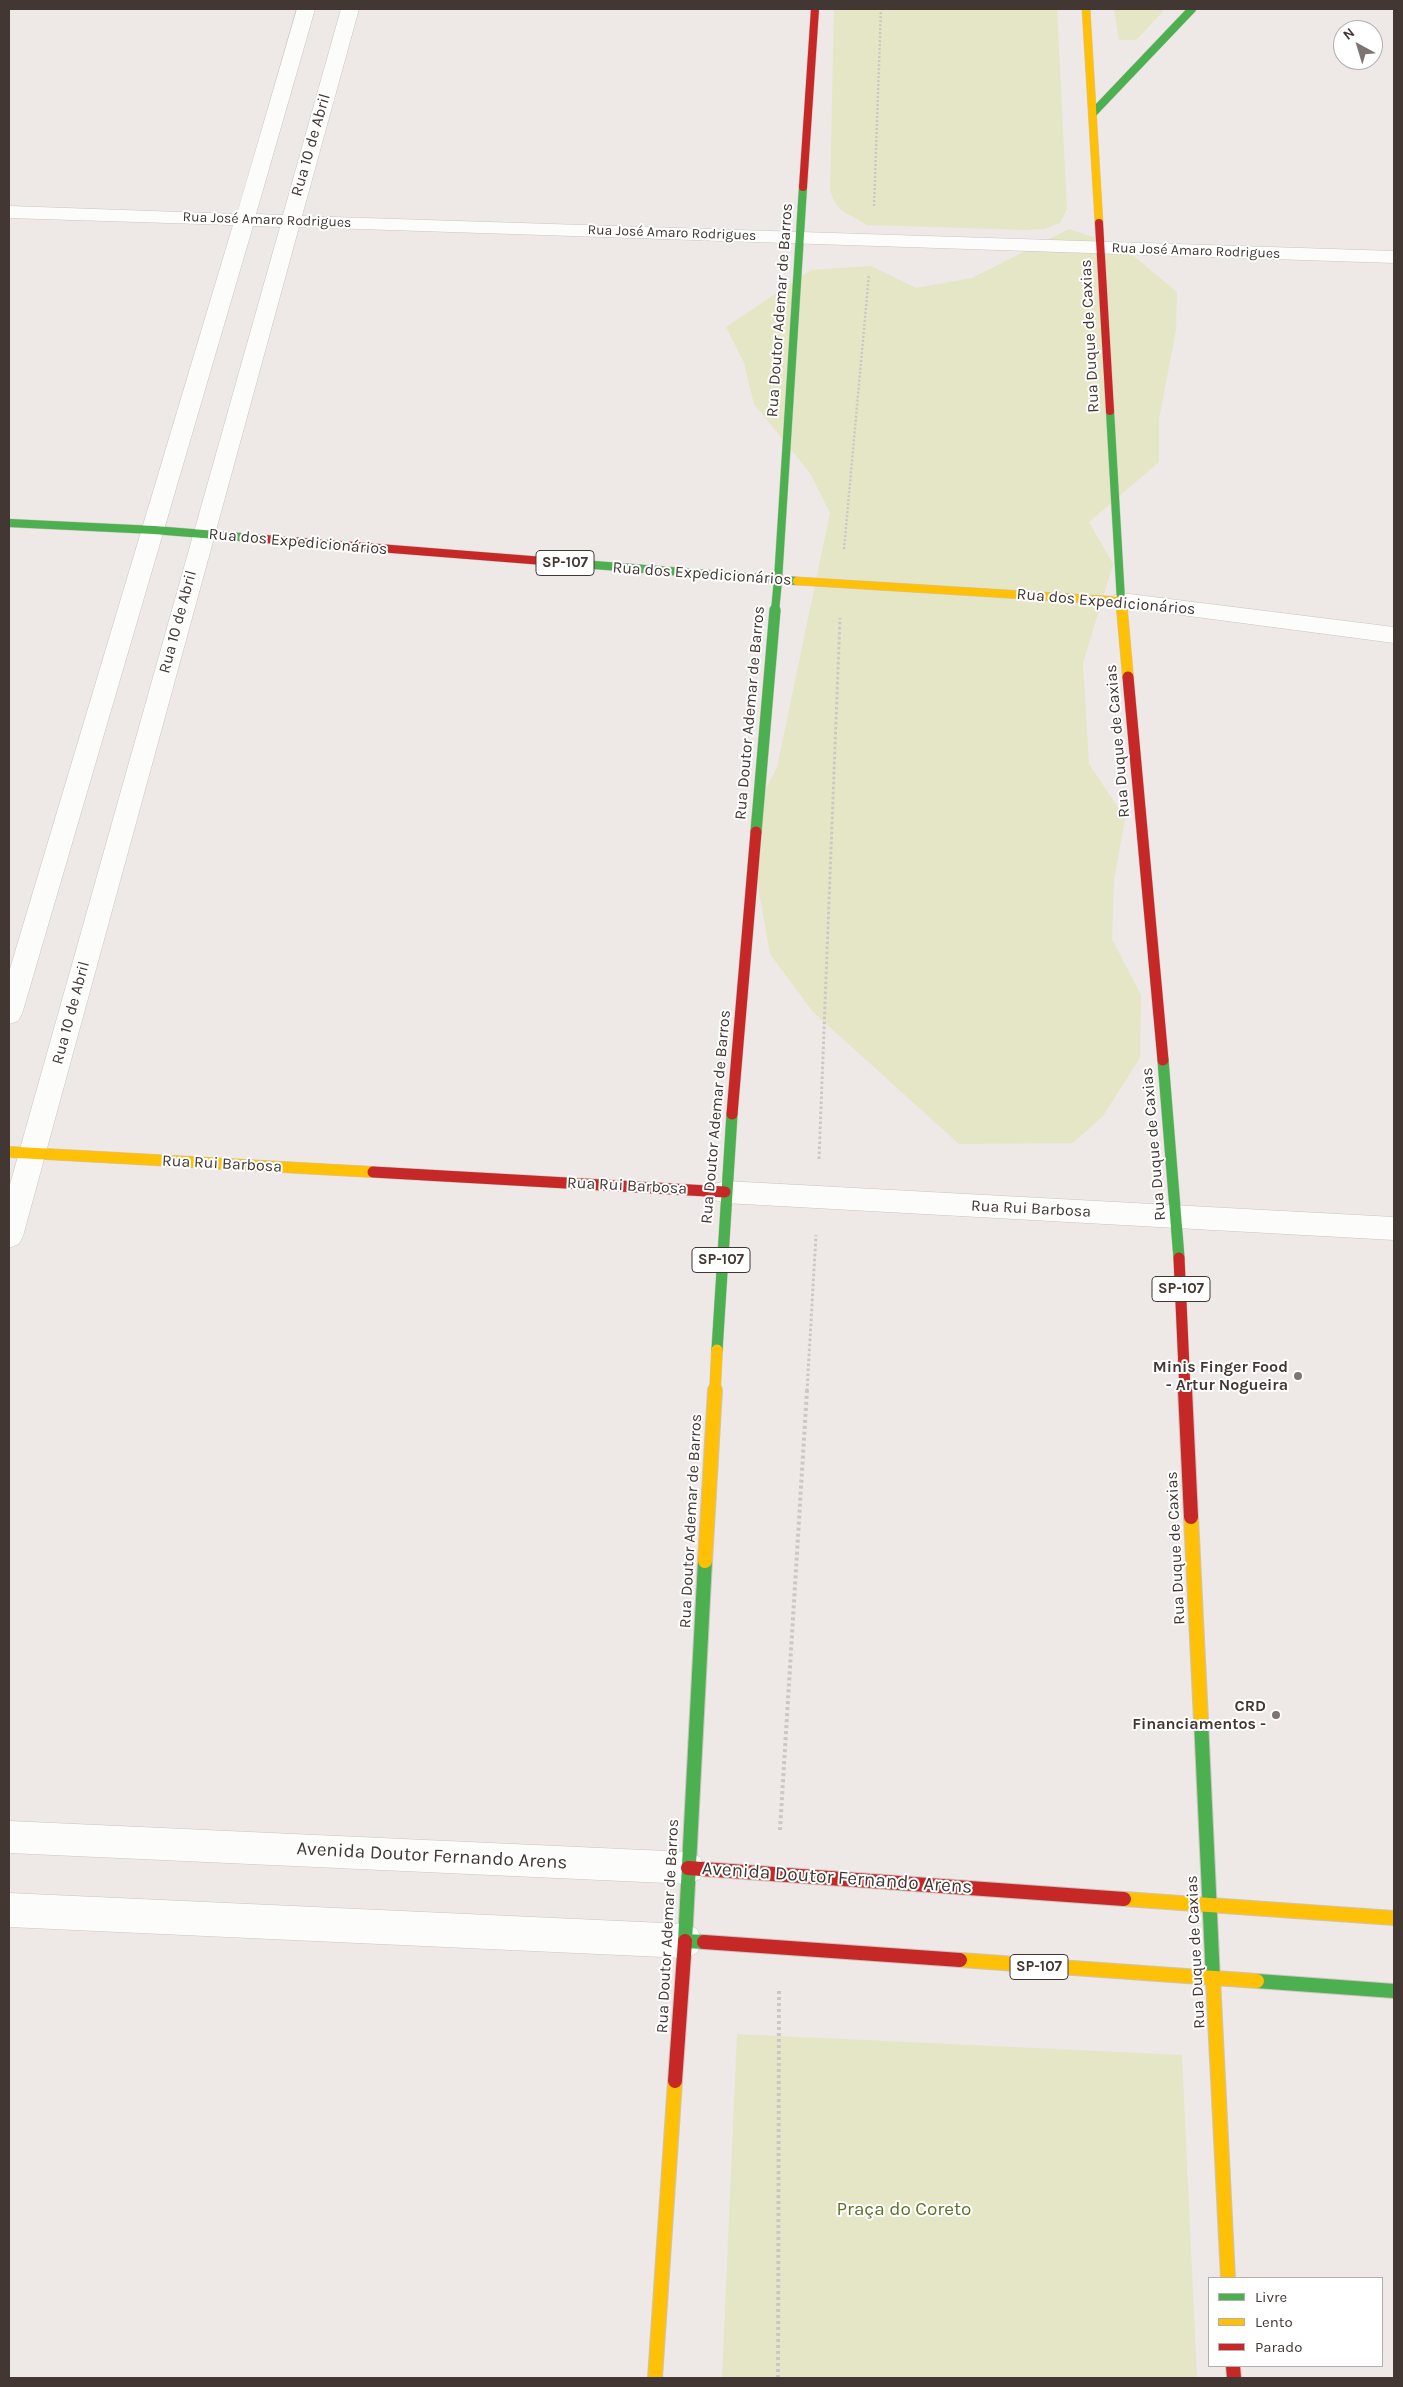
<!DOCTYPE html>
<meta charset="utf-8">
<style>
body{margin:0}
#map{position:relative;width:1403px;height:2387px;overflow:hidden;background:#eee8e6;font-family:Karla,sans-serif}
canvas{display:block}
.frame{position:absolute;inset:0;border:10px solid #423733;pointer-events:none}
.legend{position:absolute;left:1208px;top:2277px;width:175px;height:90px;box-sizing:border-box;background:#fff;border:1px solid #b3afad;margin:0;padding:6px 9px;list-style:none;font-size:15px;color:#423733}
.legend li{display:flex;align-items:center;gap:10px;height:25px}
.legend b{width:25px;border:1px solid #b3afad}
.north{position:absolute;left:1333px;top:20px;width:50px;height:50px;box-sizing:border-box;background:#fff;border:1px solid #b3afad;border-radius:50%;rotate:321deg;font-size:14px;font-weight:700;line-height:20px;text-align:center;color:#423733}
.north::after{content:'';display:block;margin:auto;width:18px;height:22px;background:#7e7572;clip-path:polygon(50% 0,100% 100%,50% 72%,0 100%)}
</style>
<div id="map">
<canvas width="1403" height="2387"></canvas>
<div class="frame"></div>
<ul class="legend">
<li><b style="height:6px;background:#4caf50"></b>Livre</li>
<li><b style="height:6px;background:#ffc107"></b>Lento</li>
<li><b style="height:6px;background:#c62828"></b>Parado</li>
</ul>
<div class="north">N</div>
</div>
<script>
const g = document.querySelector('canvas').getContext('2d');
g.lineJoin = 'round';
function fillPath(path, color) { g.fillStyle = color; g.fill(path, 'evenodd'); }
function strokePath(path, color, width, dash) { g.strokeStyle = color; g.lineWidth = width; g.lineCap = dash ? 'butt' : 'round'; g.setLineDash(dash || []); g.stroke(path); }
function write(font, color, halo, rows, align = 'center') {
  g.font = font + ' Karla,sans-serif'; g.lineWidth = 4; g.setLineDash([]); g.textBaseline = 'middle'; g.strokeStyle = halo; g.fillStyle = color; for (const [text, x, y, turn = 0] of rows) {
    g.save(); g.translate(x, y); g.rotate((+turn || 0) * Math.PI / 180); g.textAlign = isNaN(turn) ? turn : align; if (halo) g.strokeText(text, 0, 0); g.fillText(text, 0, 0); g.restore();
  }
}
const green = new Path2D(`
 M834 9H1057L1067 209 1060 223 1044 229 1027 230 867 225 841 210 834 201 830 190Z
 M1114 9H1165L1136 40H1119Z
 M1069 229 1123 247 1177 292 1176 330 1159 419V462L1089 522 1113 564 1083 663 1089 764 1125 818 1114 881 1112 939 1141 995 1140 1058 1103 1116 1073 1143 959 1144 813 1012 770 954 759 892 750 820 777 767 830 513 810 473 754 404 744 363 726 327 811 270 871 266 916 288 972 278Z
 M737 2034 1182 2055 1197 2378H722Z`);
const pathFar2 = new Path2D(`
 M874 206 881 9
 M844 549 869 274`);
const pathFar1 = new Path2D(`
 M819 1159 840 618
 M807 1391 816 1235`);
const path = new Path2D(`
 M780 1830 807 1390
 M778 2378 779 1991`);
const street = new Path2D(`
 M297 9H315L256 214 283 215 341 9H359L302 216 1394 251V263L299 227 23 1236 19 1244 9 1248V1188L280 227 253 226 22 1014 18 1021 9 1024V972L233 225 9 218V206L237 214Z
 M1121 593 1394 627V643L1113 606 1110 601 1113 596Z
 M725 1181 1394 1217V1240L725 1203 715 1200 711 1192 715 1184Z
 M9 1821 688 1852 700 1857 704 1868 700 1879 688 1884 9 1853Z
 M9 1893 685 1924 697 1929 702 1941 697 1953 685 1958 9 1927Z`);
const fastFar2 = new Path2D(`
 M1093 113 1192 9
 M1110 411 1121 601
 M9 523 154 530 265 539
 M556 562 797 581
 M778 580 803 187
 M775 611 778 580`);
const fastFar1 = new Path2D(`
 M756 832 775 610
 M1163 1060 1179 1258
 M717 1350 732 1114`);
const fast = new Path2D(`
 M1201 1720 1213 1979
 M704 1942 685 1941 705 1561
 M1257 1981 1394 1991`);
const slowFar2 = new Path2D(`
 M1086 9 1099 223
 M797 581 1121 601 1122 611`);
const slowFar1 = new Path2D(`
 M1122 610 1128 677
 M9 1152 373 1172
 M715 1391 717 1350`);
const slow = new Path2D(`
 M1191 1517 1201 1720
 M705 1561 715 1390
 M1124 1899 1394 1918
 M960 1960 1257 1981
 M1213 1979 1228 2278
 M655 2378 675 2081`);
const jamFar2 = new Path2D(`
 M803 187 815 9
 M1099 223 1110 411
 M265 539 556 562`);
const jamFar1 = new Path2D(`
 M1128 677 1163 1060
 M732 1114 756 832
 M373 1172 725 1192
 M1179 1258 1185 1391`);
const jam = new Path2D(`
 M1185 1390 1191 1517
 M688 1868 1124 1899
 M704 1942 960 1960
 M675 2081 685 1941
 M1233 2366 1234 2378`);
const markers = [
 [1298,1376,5,"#7e7572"],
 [1276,1715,5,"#7e7572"]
];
const farStreetnames = [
 ["Rua José Amaro Rodrigues",267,220,2],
 ["Rua José Amaro Rodrigues",672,233,2],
 ["Rua José Amaro Rodrigues",1196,251,2]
];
const shields = [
 [565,563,58],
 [721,1260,58],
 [1181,1289,58],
 [1039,1967,58]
];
const shieldNames = [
 ["SP-107",565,563],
 ["SP-107",721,1260],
 ["SP-107",1181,1289],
 ["SP-107",1039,1967]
];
const streetNames = [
 ["Rua 10 de Abril",311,145,-74],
 ["Rua Doutor Ademar de Barros",780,310,-86],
 ["Rua Duque de Caxias",1090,336,-93],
 ["Rua dos Expedicionários",298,542,5],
 ["Rua dos Expedicionários",702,574,4],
 ["Rua dos Expedicionários",1106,602,5],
 ["Rua 10 de Abril",178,622,-75],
 ["Rua Doutor Ademar de Barros",750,713,-85],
 ["Rua Duque de Caxias",1118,741,-95],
 ["Rua 10 de Abril",71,1013,-75],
 ["Rua Doutor Ademar de Barros",716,1117,-85],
 ["Rua Duque de Caxias",1154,1144,-95],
 ["Rua Rui Barbosa",222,1164,3],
 ["Rua Rui Barbosa",627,1186,3],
 ["Rua Rui Barbosa",1031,1209,3],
 ["Rua Doutor Ademar de Barros",691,1521,-87],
 ["Rua Duque de Caxias",1176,1548,-93],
 ["Rua Doutor Ademar de Barros",668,1926,-87],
 ["Rua Duque de Caxias",1196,1952,-93]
];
const poiNames = [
 ["Minis Finger Food",1288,1367],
 ["- Artur Nogueira",1288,1385],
 ["CRD",1266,1706],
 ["Financiamentos -",1266,1724]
];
const nearStreetnames = [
 ["Avenida Doutor Fernando Arens",432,1856,3],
 ["Avenida Doutor Fernando Arens",837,1878,4]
];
const nearParknames = [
 ["Praça do Coreto",904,2210]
];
fillPath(green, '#e5e6c6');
strokePath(street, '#cac4c2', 1);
strokePath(fastFar2, '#cec4be', 9);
strokePath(fastFar1, '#cec4be', 12);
strokePath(fast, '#cec4be', 16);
strokePath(slowFar2, '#cec4be', 9);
strokePath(slowFar1, '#cec4be', 12);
strokePath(slow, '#cec4be', 16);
strokePath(jamFar2, '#cec4be', 9);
strokePath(jamFar1, '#cec4be', 12);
strokePath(jam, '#cec4be', 16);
strokePath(pathFar2, '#ccc7c5', 2.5, [2, 2]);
strokePath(pathFar1, '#ccc7c5', 3, [2.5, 2.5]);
strokePath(path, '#ccc7c5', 4, [3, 3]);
fillPath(street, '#fcfcfb');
strokePath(fastFar2, '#4caf50', 8);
strokePath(fastFar1, '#4caf50', 11);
strokePath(fast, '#4caf50', 14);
strokePath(slowFar2, '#ffc107', 8);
strokePath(slowFar1, '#ffc107', 11);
strokePath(slow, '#ffc107', 14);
strokePath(jamFar2, '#c62828', 8);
strokePath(jamFar1, '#c62828', 11);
strokePath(jam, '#c62828', 14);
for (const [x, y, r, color] of markers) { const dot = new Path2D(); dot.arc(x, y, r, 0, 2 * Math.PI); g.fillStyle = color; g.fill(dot); strokePath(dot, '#fff', 2); }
write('14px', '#423733', '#fff', farStreetnames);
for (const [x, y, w] of shields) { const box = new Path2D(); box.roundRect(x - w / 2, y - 12.5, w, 25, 4); g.fillStyle = '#fff'; g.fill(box); strokePath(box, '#423733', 1); }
write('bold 15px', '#423733', null, shieldNames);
write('16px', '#423733', '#fff', streetNames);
write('bold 16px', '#423733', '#fff', poiNames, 'right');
write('19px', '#423733', '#fff', nearStreetnames);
write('19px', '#5c7228', '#fff', nearParknames);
</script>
